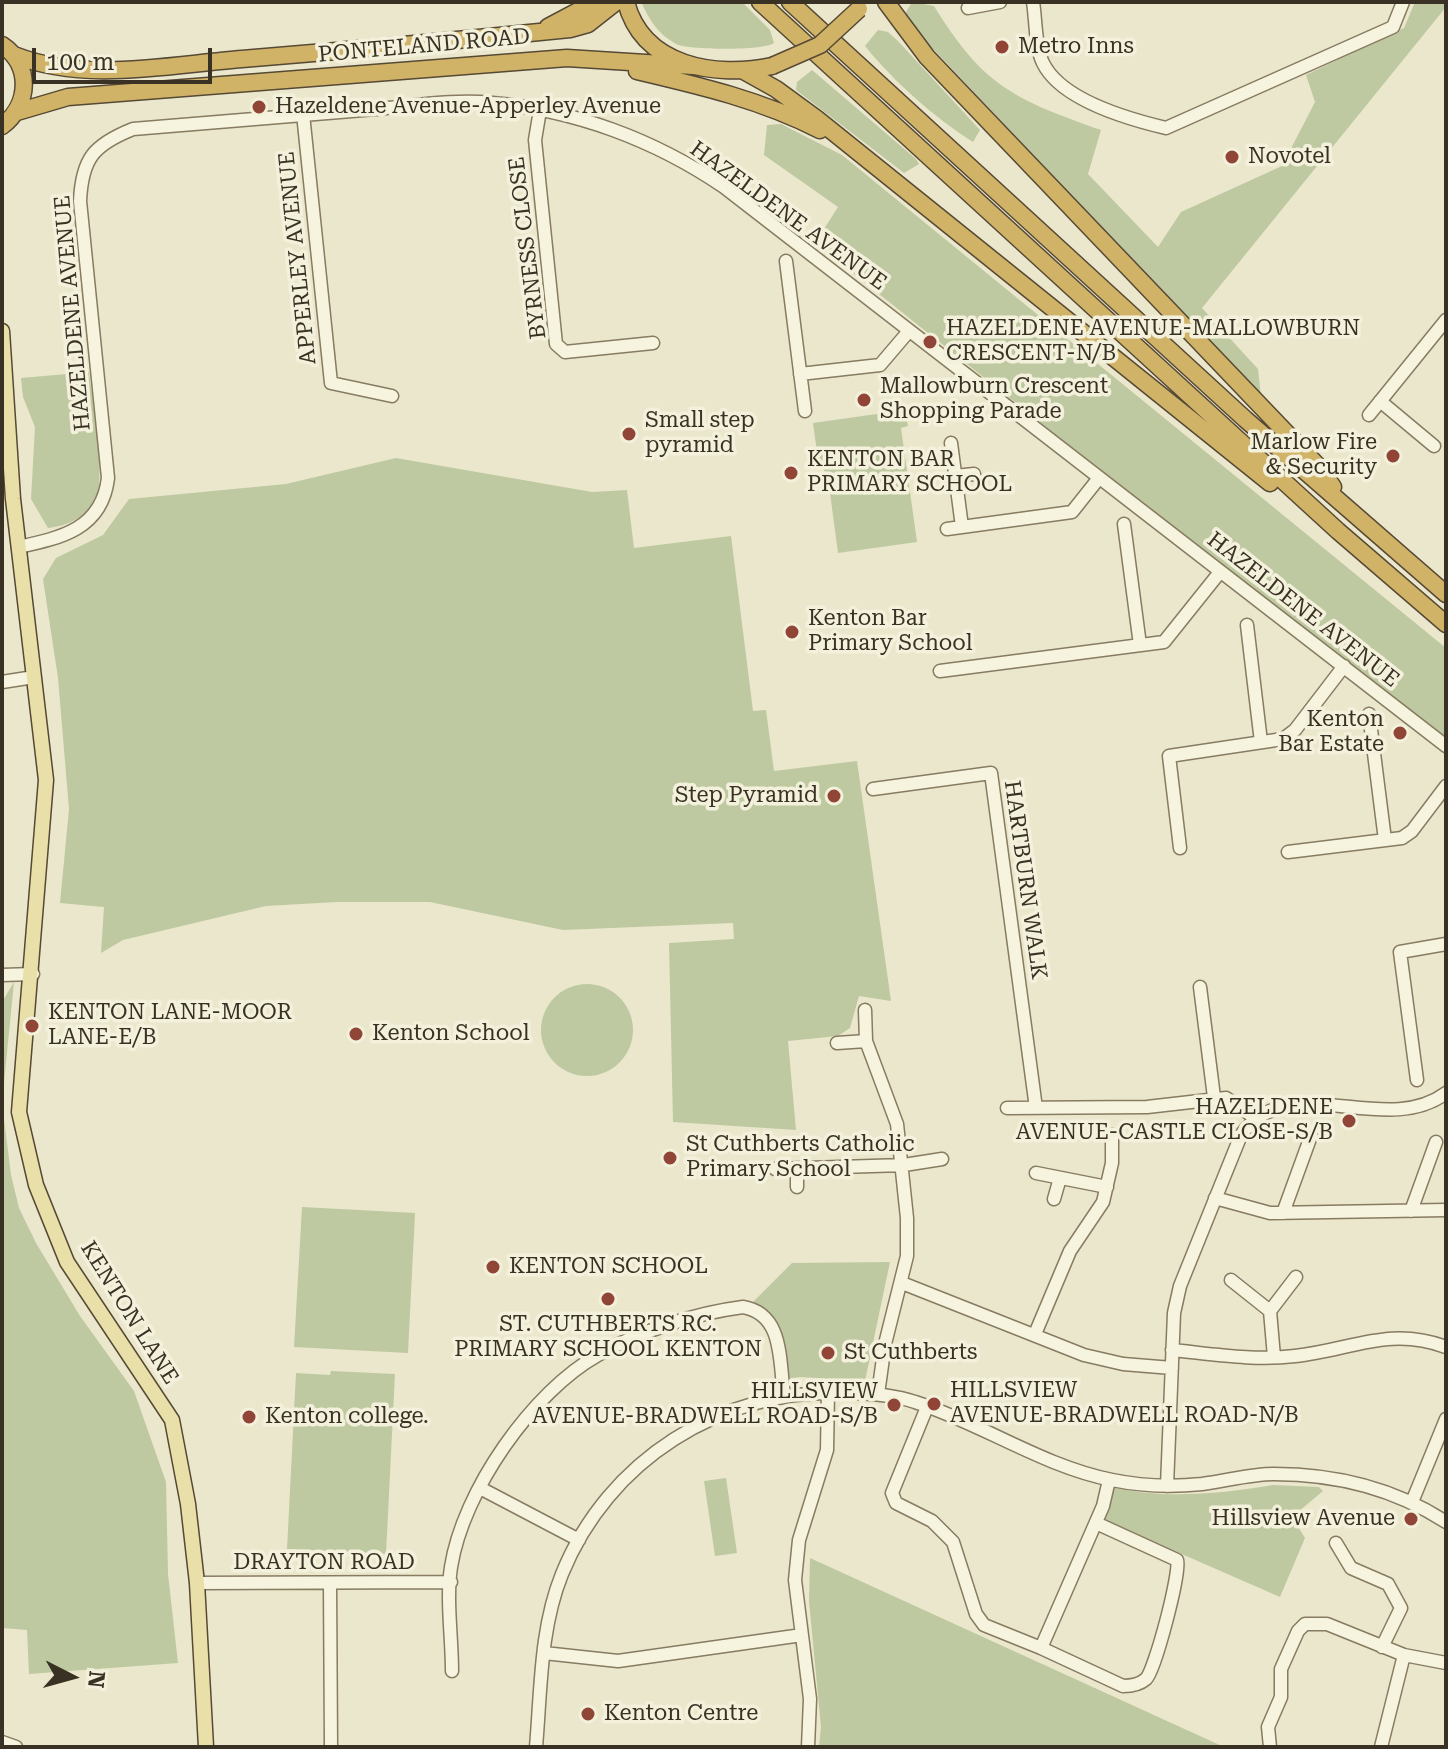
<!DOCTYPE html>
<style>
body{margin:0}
#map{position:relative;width:1448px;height:1749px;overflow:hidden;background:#ebe7cc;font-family:"Roboto Serif",serif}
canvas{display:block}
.frame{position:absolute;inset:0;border:4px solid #393123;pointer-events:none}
.north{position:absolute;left:32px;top:1637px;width:80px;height:80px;-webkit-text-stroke:6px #f3f0db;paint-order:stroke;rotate:96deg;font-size:22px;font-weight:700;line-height:32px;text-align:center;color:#393123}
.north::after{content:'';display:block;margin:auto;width:28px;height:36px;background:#393123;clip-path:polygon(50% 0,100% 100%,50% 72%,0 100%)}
.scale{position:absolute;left:32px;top:48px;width:180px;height:36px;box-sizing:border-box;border:4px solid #393123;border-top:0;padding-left:10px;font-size:24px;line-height:28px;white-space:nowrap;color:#393123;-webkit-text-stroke:6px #f3f0db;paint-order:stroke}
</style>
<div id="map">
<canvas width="1448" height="1749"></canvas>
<div class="frame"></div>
<div class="north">N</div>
<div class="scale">100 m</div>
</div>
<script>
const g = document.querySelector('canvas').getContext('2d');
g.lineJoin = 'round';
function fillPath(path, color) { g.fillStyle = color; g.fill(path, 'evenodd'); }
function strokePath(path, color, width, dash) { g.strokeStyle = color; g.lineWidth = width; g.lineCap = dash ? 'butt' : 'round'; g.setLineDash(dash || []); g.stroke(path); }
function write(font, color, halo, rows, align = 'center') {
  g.font = font + ' "Roboto Serif",serif'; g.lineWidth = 7; g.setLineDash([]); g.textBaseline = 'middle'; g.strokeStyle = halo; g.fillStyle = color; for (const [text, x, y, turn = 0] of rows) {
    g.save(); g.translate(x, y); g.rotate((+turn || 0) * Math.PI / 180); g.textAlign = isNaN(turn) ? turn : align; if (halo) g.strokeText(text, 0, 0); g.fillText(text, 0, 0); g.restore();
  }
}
const green = new Path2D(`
 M641 2H742L770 30 774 43C764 51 686 50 676 44 658 34 650 21 641 2Z
 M912 2 934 6C984 87 1014 99 1101 130L1088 174 1158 247 1181 212 1282 166 1315 102 1306 75 1404 28 1415 2H1446V7L1202 308 1258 369 1261 396 903 17Z
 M878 30 888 32 898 41 980 130 973 142C934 117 895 83 865 46Z
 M812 70 916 159 919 164 904 173 796 90 797 82Z
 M781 124 842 155 1446 648V738L1203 552 815 243 838 207 764 155 767 125Z
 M89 372C92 396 105 478 97 496 88 516 69 526 48 528L31 499 35 427 23 397 21 378Z
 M905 410 908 426 901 428 917 542 838 553 828 478 818 459 813 423Z
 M396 458 592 492 627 490 634 548 731 536 753 711 766 710 774 771 857 761 891 1001 859 996 850 1028 838 1036 788 1041 796 1130 673 1122 669 943 734 939 733 923 563 930 430 902H337L266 906 123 940 101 953 104 907 60 903 69 809 58 678 43 579 56 558 103 535 129 499 286 484Z
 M14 982 2 1103 11 1175 19 1208 36 1243 80 1316 134 1391 166 1482 168 1574 178 1663 29 1674 27 1630 2 1628V1002Z
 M541 1030a46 46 0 1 1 92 0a46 46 0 1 1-92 0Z
 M302 1207 415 1213 408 1353 294 1347Z
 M890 1262 865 1381 800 1377 786 1379C782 1348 785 1318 753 1302L792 1263Z
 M331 1371 395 1374 386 1554 287 1549 296 1373 330 1375Z
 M726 1478 737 1553 715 1556 704 1481Z
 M1273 1485 1319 1487 1323 1491 1292 1517 1305 1538 1280 1597 1104 1520 1114 1488C1169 1499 1218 1494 1273 1485Z
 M810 1558 1224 1747H819L821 1727 809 1601Z`);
const minor = new Path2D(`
 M1033 2C1036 20 1035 47 1043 63 1061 100 1128 119 1166 128L1393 27 1403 2
 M968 8 1000 2
 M540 110 535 140 556 344 565 352 653 343
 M303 114 331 383 392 396
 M786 261 805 411
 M800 374 880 365 909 331
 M1380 401 1434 446
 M1369 415 1446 320
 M951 443 962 527
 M955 476 974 474
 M1124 524 1140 645
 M947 529 1072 512 1099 478
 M18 547C61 538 102 529 108 478L80 201C82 159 93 145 133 129 214 122 295 115 376 109 414 106 454 99 492 103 575 110 655 140 724 187L1446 746
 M1247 625 1261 742
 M940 671 1164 642 1220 572
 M2 682 34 677
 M1369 714 1385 840
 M873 789 991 773 1036 1108
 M1180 848 1169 756 1283 739 1295 730 1344 666
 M1288 852 1402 838 1412 831 1446 786
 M2 975 33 974
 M1200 987 1214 1097
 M866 1041 897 1124 907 1218V1256L885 1344 878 1394
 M837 1043 866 1041 865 1010
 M1417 1080 1400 952 1446 944
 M1007 1108 1147 1107 1226 1098 1254 1117
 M797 1168V1187
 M775 1169 904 1165 942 1159
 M1036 1173 1107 1187
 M1215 1198 1270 1213 1446 1210
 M1054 1199 1060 1178
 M1411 1211 1436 1142
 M1283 1213 1311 1136
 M1231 1280 1270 1311 1274 1357
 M902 1283 1084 1355 1123 1364 1172 1368
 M1270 1311 1296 1277
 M1035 1334 1070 1251 1103 1202 1112 1163V1135
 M1172 1350C1213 1354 1255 1361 1295 1356 1351 1350 1389 1326 1446 1347
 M927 1407 892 1493 896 1503 932 1521 953 1542 976 1614 984 1625 1041 1648 1103 1506 1109 1480
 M1167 1486 1174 1313 1180 1286 1241 1135C1290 1067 1384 1139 1446 1093
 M480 1488 579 1540
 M1412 1502 1446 1419
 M1336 1543 1351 1568 1388 1584 1401 1608 1382 1647
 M197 1583 451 1582
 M330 1583 331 1747
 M1041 1648 1123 1686C1131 1686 1139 1685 1146 1679 1155 1670 1181 1572 1177 1560L1096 1523
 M544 1653 618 1661 802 1635
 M452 1671C452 1637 446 1600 451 1567 463 1491 532 1392 598 1355 640 1331 696 1313 743 1307 784 1314 779 1361 784 1394
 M2 1742 16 1747
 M536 1747C541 1690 540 1628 562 1574 608 1460 721 1389 843 1393 867 1393 892 1394 915 1402 981 1423 1042 1466 1112 1480 1141 1486 1172 1487 1202 1484 1226 1481 1250 1474 1274 1474 1335 1474 1395 1489 1446 1522
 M808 1747 810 1699 795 1580 799 1540 827 1450 828 1392
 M1270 1747 1268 1727 1281 1697V1669L1298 1631 1305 1624H1327L1404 1655
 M1381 1747 1404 1655 1446 1663`);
const major = new Path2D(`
 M2 331 13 499 46 780 19 1112 36 1185 67 1262 172 1420 188 1504 197 1583 206 1747`);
const highway = new Path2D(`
 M626 2C643 67 716 78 772 66
 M760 2 1338 531 1446 624
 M790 2 1245 419 1446 594
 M886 2 927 57 1318 466 1333 487
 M548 27 595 2
 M2 45C32 65 30 105 2 126
 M14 55C86 83 167 65 242 59 352 50 461 40 570 29L588 24 616 2
 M742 70 776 89 817 119 1270 483
 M637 71C701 86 761 100 820 130
 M17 112 68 97 567 58 693 66`);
const highwayBridge = new Path2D(`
 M772 66 820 45 859 9`);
const markers = [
 [1002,47,8,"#904537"],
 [259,107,8,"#904537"],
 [1232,157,8,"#904537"],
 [930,342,8,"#904537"],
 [864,400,8,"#904537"],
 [629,434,8,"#904537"],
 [1393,456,8,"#904537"],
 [791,473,8,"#904537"],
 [792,632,8,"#904537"],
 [1400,733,8,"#904537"],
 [834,796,8,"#904537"],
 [32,1026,8,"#904537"],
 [356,1034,8,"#904537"],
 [1349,1121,8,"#904537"],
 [670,1158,8,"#904537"],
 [493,1267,8,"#904537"],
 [608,1299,8,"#904537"],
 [828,1353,8,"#904537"],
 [934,1404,8,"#904537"],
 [894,1405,8,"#904537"],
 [249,1417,8,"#904537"],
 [1411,1519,8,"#904537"],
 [588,1714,8,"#904537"]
];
const streetNames = [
 ["PONTELAND ROAD",424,46,-5],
 ["HAZELDENE AVENUE",788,216,36],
 ["BYRNESS CLOSE",528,248,-97],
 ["APPERLEY AVENUE",298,258,-96],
 ["HAZELDENE AVENUE",73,313,-95],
 ["HAZELDENE AVENUE",1303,610,38],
 ["HARTBURN WALK",1025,880,82],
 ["KENTON LANE",129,1313,58],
 ["DRAYTON ROAD",324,1563]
];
const poiNames = [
 ["Metro Inns",1018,47],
 ["Hazeldene Avenue-Apperley Avenue",275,107],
 ["Novotel",1248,157],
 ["HAZELDENE AVENUE-MALLOWBURN",946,329],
 ["CRESCENT-N/B",946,354],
 ["Mallowburn Crescent",880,387],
 ["Shopping Parade",880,412],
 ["Small step",645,421],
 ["pyramid",645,446],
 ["Marlow Fire",1377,443,"right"],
 ["& Security",1377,468,"right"],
 ["KENTON BAR",807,460],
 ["PRIMARY SCHOOL",807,485],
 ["Kenton Bar",808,619],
 ["Primary School",808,644],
 ["Kenton",1384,720,"right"],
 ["Bar Estate",1384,745,"right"],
 ["Step Pyramid",818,796,"right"],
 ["KENTON LANE-MOOR",48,1013],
 ["LANE-E/B",48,1038],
 ["Kenton School",372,1034],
 ["HAZELDENE",1333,1108,"right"],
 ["AVENUE-CASTLE CLOSE-S/B",1333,1133,"right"],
 ["St Cuthberts Catholic",686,1145],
 ["Primary School",686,1170],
 ["KENTON SCHOOL",509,1267],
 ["ST. CUTHBERTS RC.",608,1325,"center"],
 ["PRIMARY SCHOOL KENTON",608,1350,"center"],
 ["St Cuthberts",844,1353],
 ["HILLSVIEW",950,1391],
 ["AVENUE-BRADWELL ROAD-N/B",950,1416],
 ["HILLSVIEW",878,1392,"right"],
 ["AVENUE-BRADWELL ROAD-S/B",878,1417,"right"],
 ["Kenton college.",265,1417],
 ["Hillsview Avenue",1395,1519,"right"],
 ["Kenton Centre",604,1714]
];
fillPath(green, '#bec9a1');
strokePath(minor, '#877b61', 15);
strokePath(major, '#564935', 17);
strokePath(highway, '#564935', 19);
strokePath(minor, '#f6f3df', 12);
strokePath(major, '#e9e0a9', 14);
strokePath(highway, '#d0b367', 16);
strokePath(highwayBridge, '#564935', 19, []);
strokePath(highwayBridge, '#d0b367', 16);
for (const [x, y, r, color] of markers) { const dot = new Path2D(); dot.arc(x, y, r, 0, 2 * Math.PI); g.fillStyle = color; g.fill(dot); strokePath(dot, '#f3f0db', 3); }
write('22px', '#393123', '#f3f0db', streetNames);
write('22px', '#393123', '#f3f0db', poiNames, 'left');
</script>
